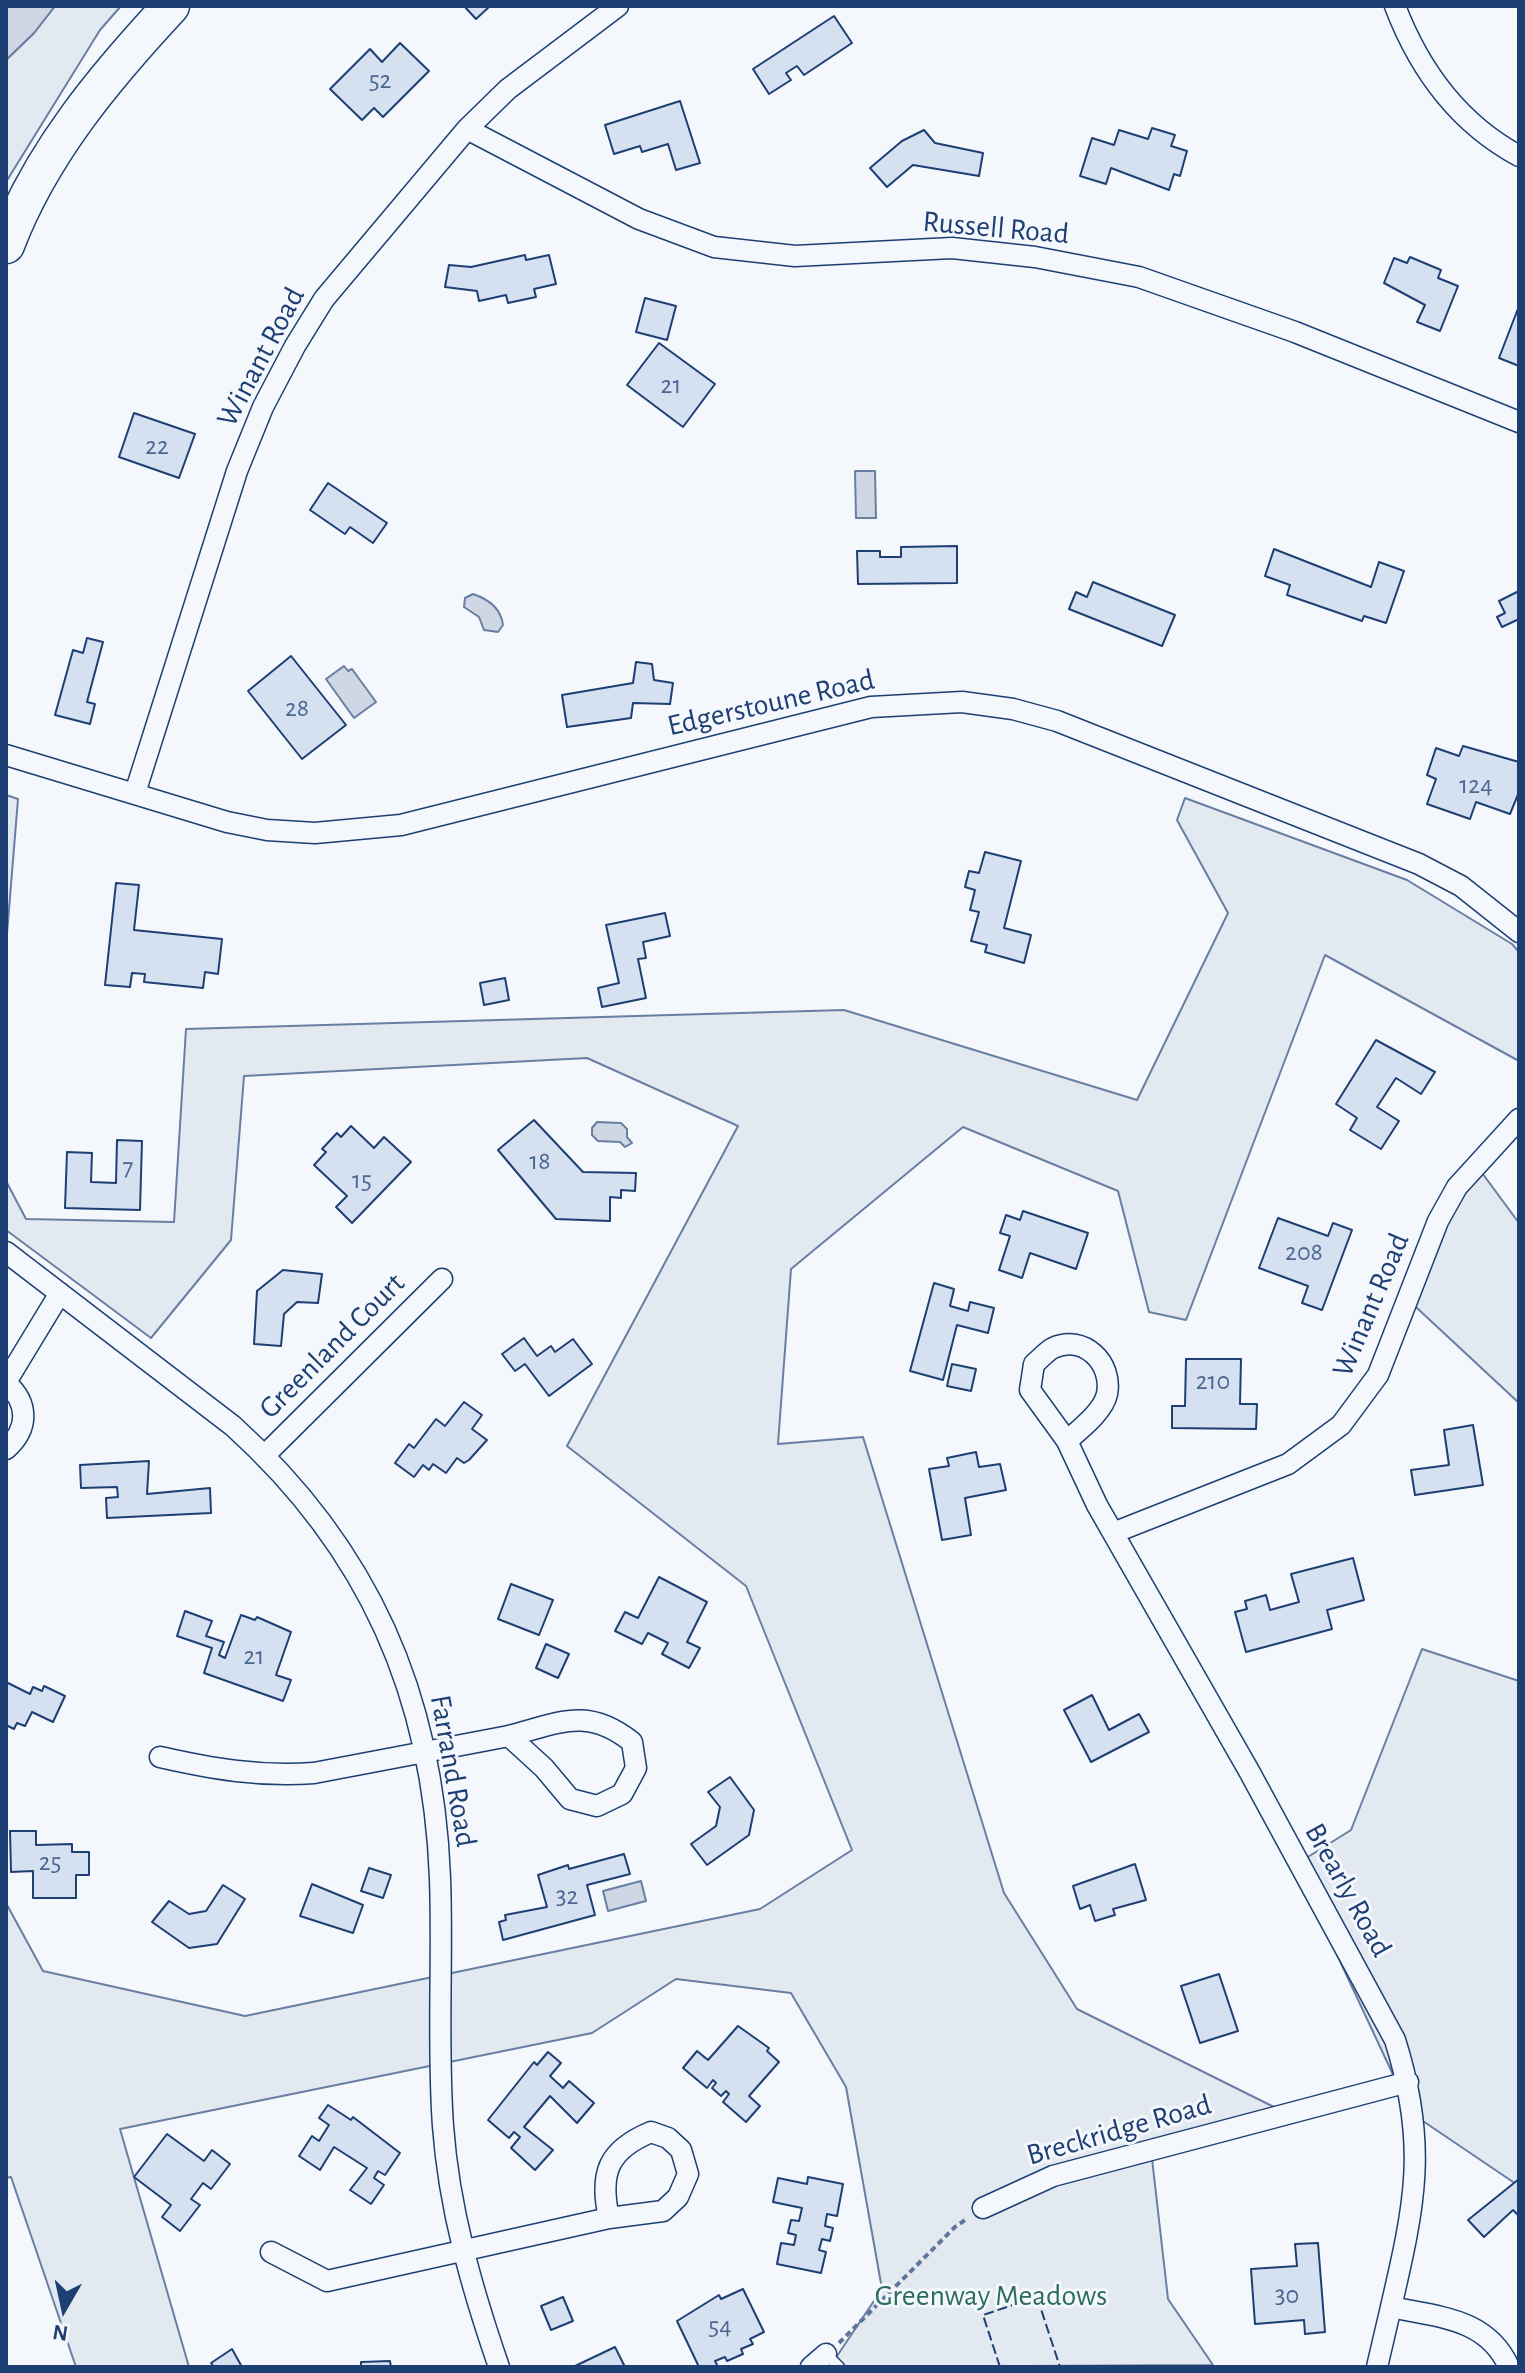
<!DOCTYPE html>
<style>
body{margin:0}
#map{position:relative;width:1525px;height:2373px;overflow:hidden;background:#f4f7fb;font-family:"Alegreya Sans",sans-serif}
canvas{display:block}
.frame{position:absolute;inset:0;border:8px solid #1d3f73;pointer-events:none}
.north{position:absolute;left:24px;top:2269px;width:80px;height:80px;-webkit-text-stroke:6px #f4f7fb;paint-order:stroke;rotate:189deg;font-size:22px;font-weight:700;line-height:32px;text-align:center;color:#1d3f73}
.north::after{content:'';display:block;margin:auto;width:28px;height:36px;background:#1d3f73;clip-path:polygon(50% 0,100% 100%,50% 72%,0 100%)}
</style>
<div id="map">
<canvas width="1525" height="2373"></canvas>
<div class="frame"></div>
<div class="north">N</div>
</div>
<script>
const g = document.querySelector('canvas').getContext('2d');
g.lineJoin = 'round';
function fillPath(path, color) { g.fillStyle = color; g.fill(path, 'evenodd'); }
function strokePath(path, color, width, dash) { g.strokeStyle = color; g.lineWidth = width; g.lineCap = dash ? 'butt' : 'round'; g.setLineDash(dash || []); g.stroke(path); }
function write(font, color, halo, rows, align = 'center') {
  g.font = font + ' "Alegreya Sans",sans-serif'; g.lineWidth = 6; g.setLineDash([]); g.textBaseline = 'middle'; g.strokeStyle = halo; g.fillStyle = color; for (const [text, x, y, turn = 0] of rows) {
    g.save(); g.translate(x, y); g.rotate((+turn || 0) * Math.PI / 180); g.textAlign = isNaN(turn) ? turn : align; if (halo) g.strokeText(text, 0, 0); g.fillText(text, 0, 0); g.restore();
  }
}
const green = new Path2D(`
 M55 6H121L100 30 6 182V60L34 33Z
 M6 795 18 799 6 946Z
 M1185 798 1407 880 1512 944 1519 952V1061L1325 955 1186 1320 1149 1312 1118 1191 963 1127 791 1269 778 1444 863 1437 1004 1893 1077 2009 1280 2110 1150 2141 1168 2299 1213 2365 841 2367 835 2359 882 2289 846 2087 791 1993 676 1979 592 2033 120 2129 189 2367H76L11 2177 6 2178V1903L43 1971 245 2016 760 1909 852 1850 746 1586 567 1446 738 1126 587 1058 244 1076 231 1240 151 1338 6 1230V1181L26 1219 174 1222 186 1029 844 1010 1137 1100 1228 913 1177 820Z
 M1471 1158 1519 1223V1403L1403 1295Z
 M1422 1649 1519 1681V2186L1411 2113 1295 1865 1351 1830Z`);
const water = new Path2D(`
 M6 6H55L34 33 6 60Z
 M855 471H875L876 518H856Z
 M473 594C488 599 501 608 503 625L498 632 484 630 479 617 464 607 465 598Z
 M344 666 348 671 352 669 376 702 354 718 326 679Z
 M597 1122 621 1123 627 1129V1137L632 1143 625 1147 620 1142 598 1141 592 1135V1128Z
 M641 1881 646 1901 608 1911 603 1891Z`);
const building = new Path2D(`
 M464 6H490L476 19Z
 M834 16 852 43 804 75 797 66 786 73 791 80 769 94 753 69Z
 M400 43 429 71 383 117 374 108 362 120 330 89 370 49 382 62Z
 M680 101 700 163 676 170 668 144 642 152 640 146 614 154 605 125Z
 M1152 128 1175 135 1171 146 1187 151 1180 176 1174 174 1169 190 1111 168 1106 184 1080 176 1092 138 1114 145 1119 130 1148 139Z
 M924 130 935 143 983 153 979 176 913 165 887 187 870 168 902 141Z
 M525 255 526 260 549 255 556 284 534 289 536 297 508 303 506 295 479 301 477 291 445 287 449 265 471 267Z
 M1410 257 1441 270 1438 278 1458 286 1440 331 1417 322 1425 305 1384 283 1394 258 1407 263Z
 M645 298 676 306 667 340 636 332Z
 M1519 306V366L1499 358Z
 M659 343 715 384 683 427 627 385Z
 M134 413 195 434 179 478 119 457Z
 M328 483 387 523 373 543 350 527 345 534 310 510Z
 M957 546V583L858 584 857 551H880V557H901V547Z
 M1274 549 1371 587 1379 562 1404 571 1386 623 1364 616 1362 621 1287 595 1290 585 1265 576Z
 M1093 582 1175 615 1162 646 1069 609 1076 592 1087 597Z
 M1519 591V619L1502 627 1497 617 1505 613 1499 601Z
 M87 638 103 642 87 702 95 704 90 724 55 715 73 650 83 653Z
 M291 656 346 725 302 759 248 691Z
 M636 662 652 664 654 680 673 683 670 704 633 703 631 718 567 727 562 695 633 683Z
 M1463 746 1519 762V792L1510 814 1476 802 1470 819 1427 804 1436 779 1427 775 1436 748 1459 756Z
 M985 852 1021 861 1004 928 1031 935 1024 963 985 952 987 945 971 941 979 912 970 910 975 890 965 887 969 871 979 873Z
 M116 883 139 885 134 930 222 939 218 974 205 972 203 988 144 982 145 974 132 973 130 987 105 985Z
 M665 913 670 936 643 942 646 958 638 959 646 998 602 1007 598 988 619 983 606 925Z
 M505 978 509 1000 484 1005 480 983Z
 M1376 1040 1435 1072 1421 1094 1396 1078 1377 1107 1399 1121 1381 1149 1350 1130 1357 1118 1336 1104Z
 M534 1120 583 1172 636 1173 635 1191 621 1190V1198L610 1197V1221L556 1219 498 1150Z
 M351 1126 374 1148 384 1137 411 1162 352 1223 336 1207 347 1196 314 1165 326 1152 322 1149 337 1133 341 1137Z
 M117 1140 142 1141 140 1210 65 1208 67 1152 92 1153 91 1182 116 1183Z
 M1023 1211 1088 1233 1076 1269 1030 1253 1022 1278 999 1270 1010 1236 1000 1233 1006 1215 1020 1220Z
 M1278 1218 1328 1236 1333 1223 1352 1230 1322 1310 1302 1303 1308 1286 1259 1268Z
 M283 1270 322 1274 318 1303 297 1302 284 1314 281 1346 254 1344 257 1291Z
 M934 1283 954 1289 950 1306 968 1311 970 1302 994 1308 988 1333 957 1325 943 1380 910 1371Z
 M524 1338 537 1356 551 1346 555 1352 573 1339 592 1364 549 1396 525 1364 515 1371 502 1354Z
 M1186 1359H1241L1240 1404H1257L1256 1429 1172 1428V1406H1185Z
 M952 1364 976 1369 971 1391 947 1386Z
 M464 1402 482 1415 472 1429 487 1440 469 1460 464 1463 457 1458 446 1473 433 1464 429 1470 423 1465 414 1477 395 1463 409 1444 414 1448 436 1419 445 1426Z
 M1473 1425 1483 1485 1415 1495 1411 1470 1449 1465 1444 1430Z
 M976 1452 979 1467 1000 1464 1006 1490 965 1498 971 1535 942 1540 929 1469 949 1466 947 1458Z
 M149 1461 147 1494 210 1488 211 1513 107 1518 106 1498 118 1497 117 1487 81 1488 80 1465Z
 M1353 1558 1364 1600 1327 1610 1332 1629 1246 1652 1235 1612 1247 1609 1245 1601 1266 1595 1270 1610 1299 1602 1291 1574Z
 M659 1577 707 1602 687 1642 700 1648 689 1668 662 1654 668 1643 648 1633 642 1644 615 1631 625 1612 638 1618Z
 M511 1584 553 1600 539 1635 498 1619Z
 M185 1611 212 1621 206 1636 224 1642 219 1655 225 1658 241 1615 255 1620 257 1617 291 1632 276 1675 291 1680 283 1701 204 1673 212 1648 177 1636Z
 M546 1644 569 1654 558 1678 536 1668Z
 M6 1682 30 1694 33 1687 42 1691 44 1686 65 1696 53 1722 32 1712 25 1726 17 1723 14 1729 6 1725Z
 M1092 1695 1109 1730 1139 1714 1149 1732 1091 1762 1064 1710Z
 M730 1777 754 1810 749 1835 707 1865 691 1844 716 1826 720 1807 708 1792Z
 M10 1831H36V1845L72 1844V1852H89V1875H76V1898H33V1871L11 1872Z
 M624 1854 630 1874 587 1885 595 1915 503 1940 499 1922 506 1920 505 1915 547 1907 538 1875 568 1865 569 1869Z
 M1135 1864 1146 1900 1113 1909 1115 1915 1095 1921 1090 1905 1080 1909 1073 1886Z
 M369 1868 391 1875 383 1898 361 1891Z
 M312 1884 363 1905 353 1933 300 1916Z
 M223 1885 245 1899 217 1944 189 1948 152 1922 169 1901 189 1914 206 1911Z
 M1219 1974 1238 2031 1200 2043 1181 1986Z
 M738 2026 769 2048 767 2051 779 2062 749 2096 760 2106 746 2122 723 2102 729 2094 726 2091 721 2096 712 2088 716 2083 713 2080 707 2088 683 2068 697 2051 708 2060Z
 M548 2052 561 2063 550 2076 563 2088 569 2081 594 2103 577 2123 550 2096 524 2127 553 2150 535 2170 511 2148 520 2137 514 2132 509 2138 488 2120 534 2062 537 2065Z
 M328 2105 351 2120 353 2117 400 2153 385 2175 378 2171 374 2178 384 2185 371 2204 350 2190 367 2168 334 2147 320 2170 299 2156 312 2136 319 2141 329 2125 319 2118Z
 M167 2134 204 2161 212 2150 230 2164 211 2189 203 2183 191 2199 200 2205 180 2231 162 2217 171 2205 134 2177Z
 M808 2177 843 2184 837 2216 827 2214 825 2226 833 2228 830 2241 822 2239 819 2250 826 2252 821 2273 777 2264 781 2243 794 2245 796 2235 788 2233 791 2220 799 2221 802 2208 773 2202 778 2178 807 2184Z
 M1519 2179V2216L1513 2210 1484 2237 1468 2220Z
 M1318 2243 1325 2332 1305 2334 1304 2320 1255 2324 1251 2269 1297 2266 1295 2244Z
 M743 2289 764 2332 750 2339 753 2344 741 2349 743 2354 727 2361 725 2357 715 2361 718 2367H699L677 2321 719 2295 721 2299Z
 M563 2297 573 2321 551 2330 541 2306Z
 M615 2347 625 2367H573Z
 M232 2349 242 2367H214L211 2363Z
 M390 2361 391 2367H361V2362Z`);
const path = new Path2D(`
 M839 2343 955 2227 968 2218`);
const lane = new Path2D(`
 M826 2354 839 2367`);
const street = new Path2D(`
 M1395 6C1419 69 1458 123 1519 156
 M467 129 639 219 714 247 795 256 952 248 1035 257 1139 277 1295 332 1519 422
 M6 755 227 822 267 830 315 833 401 825 871 707 962 702 1013 709 1057 721 1419 864 1461 886 1519 932
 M135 793 237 471 263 407 295 346 324 299 467 129 508 89 618 6
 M6 1252 233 1426C369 1549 433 1695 440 1878 443 1961 437 2044 443 2126 449 2209 472 2289 499 2367
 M6 1382 60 1293
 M6 1383C29 1403 29 1429 6 1449
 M1067 1441 1030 1390 1034 1364C1040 1359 1047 1351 1053 1348 1084 1334 1113 1363 1107 1394 1103 1412 1080 1429 1067 1441L1097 1505 1249 1771 1395 2040C1428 2144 1415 2204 1391 2307
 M265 1455 442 1279
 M1113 1533 1288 1464 1341 1425 1378 1375 1438 1221 1457 1187 1519 1119
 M160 1757C213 1769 260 1777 314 1773L509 1736 544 1768 570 1799 597 1806 622 1794 636 1768 632 1742C587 1706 559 1723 509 1736
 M983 2208 1053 2176 1408 2082
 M271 2252 327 2281 609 2218 663 2211 678 2197 688 2174 681 2150 668 2138 651 2132C608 2150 599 2173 609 2218
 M811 2367 826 2354
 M1377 2367 1391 2307C1438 2317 1487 2318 1509 2367`);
const highway = new Path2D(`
 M6 245C41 153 105 77 171 6`);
const fence = new Path2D(`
 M1000 2367 983 2315 1037 2297 1060 2367`);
const numberNames = [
 ["52",380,80],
 ["21",671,385],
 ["22",157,446],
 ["28",297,708],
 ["124",1476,785],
 ["18",540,1161],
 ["7",128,1167],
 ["15",362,1180],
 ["208",1304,1252],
 ["210",1213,1381],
 ["21",254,1656],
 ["25",50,1862],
 ["32",567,1896],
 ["30",1287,2295],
 ["54",720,2326]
];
const streetNames = [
 ["Russell Road",996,228,5],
 ["Winant Road",261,357,-62],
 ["Edgerstoune Road",771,703,-13],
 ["Winant Road",1371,1305,-67],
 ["Greenland Court",332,1346,-45],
 ["Farrand Road",453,1771,80],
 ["Brearly Road",1348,1890,61],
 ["Breckridge Road",1119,2130,-16]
];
const parkNames = [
 ["Greenway Meadows",991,2296]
];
fillPath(green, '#e3e9f0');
strokePath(green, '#687fa3', 2);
fillPath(water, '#cfd7e4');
strokePath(water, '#687fa3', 2);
fillPath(building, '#d5e0f0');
strokePath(building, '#1d3f73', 2);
strokePath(lane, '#1d3f73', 13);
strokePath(street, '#1d3f73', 23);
strokePath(highway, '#1d3f73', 39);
strokePath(path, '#5e769c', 4, [6, 4]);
strokePath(lane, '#f4f7fb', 10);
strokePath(street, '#f4f7fb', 20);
strokePath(highway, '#f4f7fb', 36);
strokePath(fence, '#1d3f73', 2, [10, 4]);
write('26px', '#4b6792', null, numberNames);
write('30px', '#1d3f73', '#f4f7fb', streetNames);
write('30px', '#2c6c60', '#f4f7fb', parkNames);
</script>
